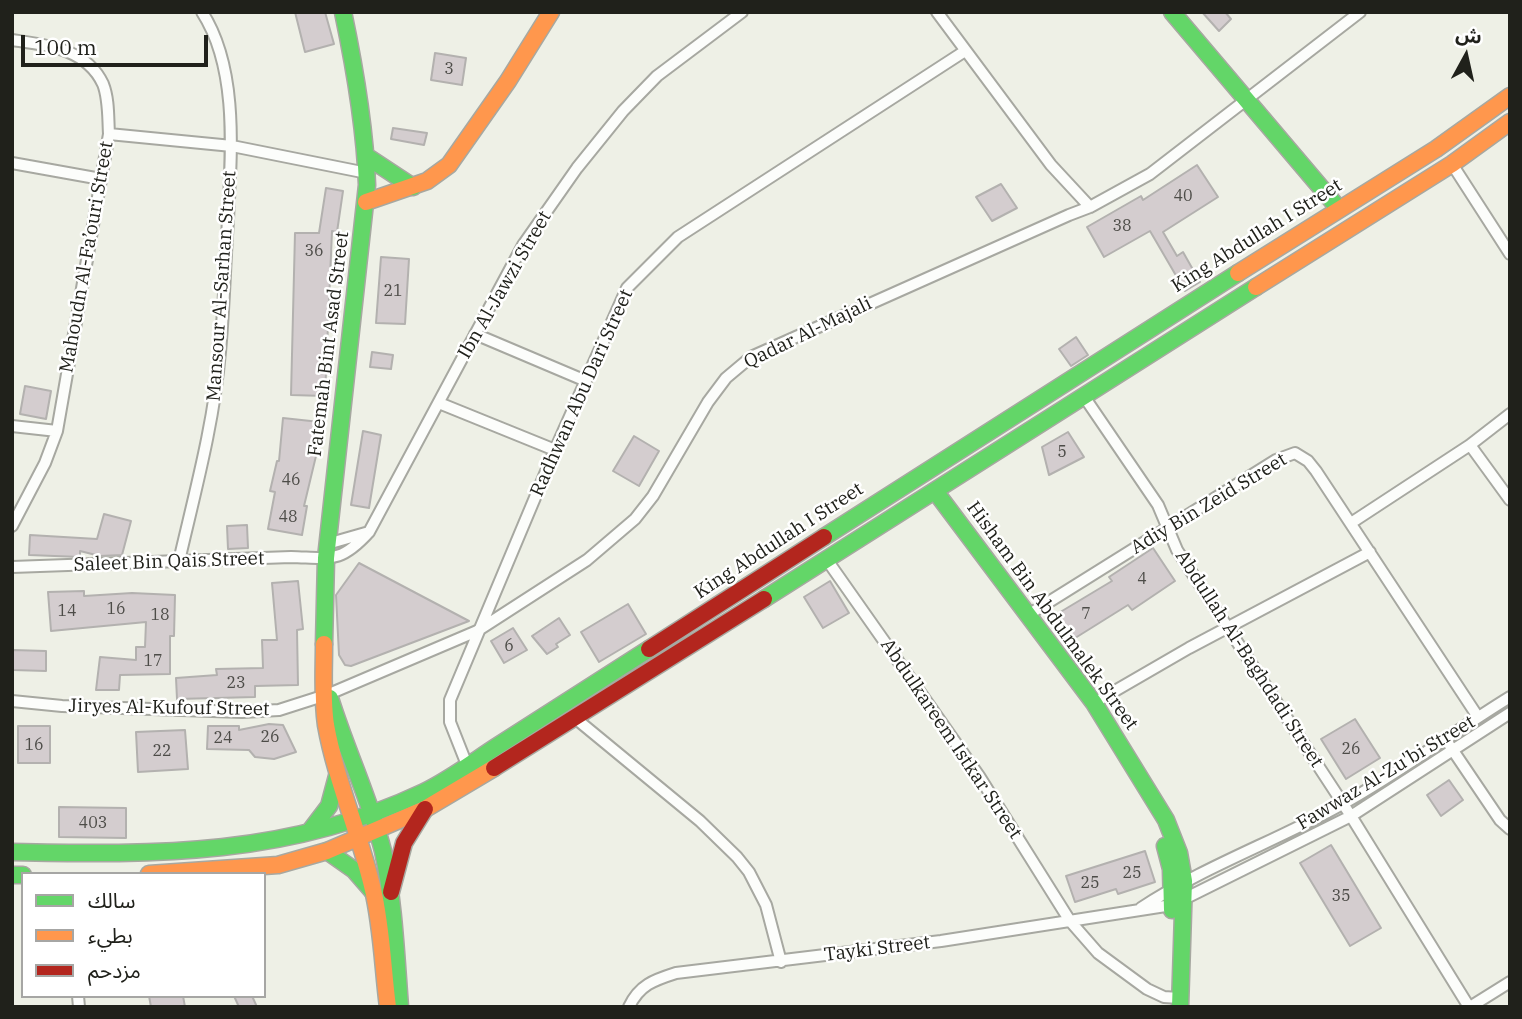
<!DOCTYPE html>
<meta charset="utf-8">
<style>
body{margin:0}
#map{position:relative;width:1522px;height:1019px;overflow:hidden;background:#eef0e6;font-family:"IBM Plex Serif","Noto Sans Arabic",serif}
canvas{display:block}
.frame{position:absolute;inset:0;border:14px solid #20211b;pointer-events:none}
.legend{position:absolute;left:21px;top:872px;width:245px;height:126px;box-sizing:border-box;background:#fff;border:2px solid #a6a6a4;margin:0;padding:9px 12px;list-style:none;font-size:21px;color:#20211b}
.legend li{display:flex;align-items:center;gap:14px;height:35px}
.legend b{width:35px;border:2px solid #a6a6a4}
.north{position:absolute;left:1431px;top:21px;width:70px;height:70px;-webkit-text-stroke:5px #fff;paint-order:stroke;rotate:8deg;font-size:19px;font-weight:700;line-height:28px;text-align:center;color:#20211b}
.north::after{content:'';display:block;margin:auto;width:24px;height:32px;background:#20211b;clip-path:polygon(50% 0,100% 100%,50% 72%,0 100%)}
.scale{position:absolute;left:21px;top:35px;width:187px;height:32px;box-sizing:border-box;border:4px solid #20211b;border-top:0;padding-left:9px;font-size:21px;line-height:24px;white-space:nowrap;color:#20211b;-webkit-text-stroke:5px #fff;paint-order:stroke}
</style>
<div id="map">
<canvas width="1522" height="1019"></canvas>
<div class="frame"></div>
<ul class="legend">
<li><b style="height:9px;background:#63d668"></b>سالك</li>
<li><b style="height:9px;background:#ff974d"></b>بطيء</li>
<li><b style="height:9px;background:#b3261e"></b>مزدحم</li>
</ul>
<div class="north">ش</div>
<div class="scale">100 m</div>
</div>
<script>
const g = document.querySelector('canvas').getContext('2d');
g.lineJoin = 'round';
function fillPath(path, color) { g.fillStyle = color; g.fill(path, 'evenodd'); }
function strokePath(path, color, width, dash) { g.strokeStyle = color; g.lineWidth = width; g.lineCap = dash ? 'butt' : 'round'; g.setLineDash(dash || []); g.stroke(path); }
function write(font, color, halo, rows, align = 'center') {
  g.font = font + ' "IBM Plex Serif",serif'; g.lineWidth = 5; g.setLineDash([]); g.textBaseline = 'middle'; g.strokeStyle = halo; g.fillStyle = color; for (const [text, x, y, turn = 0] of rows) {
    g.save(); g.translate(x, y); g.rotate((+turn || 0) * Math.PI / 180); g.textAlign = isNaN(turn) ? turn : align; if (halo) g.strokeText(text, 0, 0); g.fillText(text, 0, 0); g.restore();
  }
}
const building = new Path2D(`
 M295 12H325L334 44 305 52Z
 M1202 12H1225L1231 19 1219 31Z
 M435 53 466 58 462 85 431 80Z
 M393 128 427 133 424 145 391 139Z
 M1197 165 1218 197 1163 232 1177 256 1183 252 1200 282 1185 291 1150 231 1104 257 1087 227 1141 196 1143 200Z
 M1001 184 1017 208 992 221 976 197Z
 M326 188 343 191 337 232 332 231 325 396 291 395 295 233H319Z
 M381 257 409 259 405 324 376 323Z
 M1076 337 1088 355 1071 366 1059 349Z
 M372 352 393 355 391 369 370 367Z
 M25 386 51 391 46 419 20 414Z
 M283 418 320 422 316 456 304 506H307L302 535 268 529 275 492 270 491 277 461H279Z
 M363 431 381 435 369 508 351 505Z
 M1068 432 1084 457 1049 475 1042 447Z
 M634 436 659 451 639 486 613 471Z
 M104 514 131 521 122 555 100 556 80 551V557L29 555 30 535 97 539Z
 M247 525 248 548 228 549 227 526Z
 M1153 548 1175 581 1132 610 1128 605 1072 640 1057 614 1112 581 1109 577Z
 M359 563 469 621 351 666 345 665 339 655 336 595Z
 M298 581 303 629 297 630 298 685 255 686V697L177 699 176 678 217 675 216 669 263 668 262 640H277L272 583Z
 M830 581 849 613 823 628 804 597Z
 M84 591V596L132 593 175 595 174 636H170V674L120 675 119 690H96L100 657 136 660V647H145L146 622 51 631 48 592Z
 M628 604 646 634 599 662 581 632Z
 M559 618 570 635 556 644 558 647 547 654 532 636Z
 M513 628 527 650 504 663 491 641Z
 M13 650 46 651V671L13 670Z
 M1355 719 1380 758 1346 779 1321 739Z
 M269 724 283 725 296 752 274 759 255 757 249 750 207 749 208 726H239V730Z
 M18 726H50V763H18Z
 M185 730 188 769 138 772 136 732Z
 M1449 780 1463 800 1441 816 1427 795Z
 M59 807 126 808V838L59 837Z
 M1331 845 1381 928 1350 946 1300 863Z
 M1145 851 1155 882 1118 894 1116 889 1075 902 1066 876Z
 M149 996H183L185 1007H151Z
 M234 996H252L257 1007H239Z`);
const street = new Path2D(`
 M937 12 1051 165 1090 207
 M12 40C46 45 86 48 103 84 109 99 108 118 109 134L57 431 45 463 12 526
 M109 134 232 146 367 173
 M12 163 101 179
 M1452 164 1510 254
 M475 334 586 381
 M1083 395 1158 505 1177 550 1351 816 1469 1007
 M439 403 555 450
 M12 426 57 431
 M1470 445 1510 500
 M1351 523 1470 445 1510 414
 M327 544 369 532
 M827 560 979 776 1070 921 1098 953 1147 989 1164 997 1179 998
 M179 561C195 492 214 423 220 352 224 308 225 264 228 220 231 154 239 69 202 12
 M12 567 291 557C330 558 340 564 369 532L523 245 577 168 623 111 657 76 742 12
 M1028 615 1276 460 1295 453 1308 461 1316 471 1478 717
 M12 701 62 706 242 712 279 710 329 694 477 631 587 560 635 519 653 496 708 402 726 378 751 357 1069 215 1090 207 1150 174 1360 12
 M1094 703 1189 648 1370 552
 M575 718 700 821 737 857 749 872 766 905 781 962
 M1450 746 1500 820 1510 829
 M467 765 450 722V700L555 450 627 288 678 237 965 51
 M1141 908C1203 867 1274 842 1339 806 1398 774 1453 732 1510 697
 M78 996 79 1007
 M629 1007C639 985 654 980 676 973L941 941 1172 905 1351 816 1510 713
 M1470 1007 1510 982`);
const fast = new Path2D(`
 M1172 12 1339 209
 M366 156 413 187
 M935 491 1094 703 1166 820 1179 853 1184 881 1180 1007
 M824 537 1238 273
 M764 599 1256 287
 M324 644 326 558 367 185C365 127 355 69 343 12
 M330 698C346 750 370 799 383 851 394 902 396 955 400 1007
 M310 831 329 806 337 776
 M1165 846 1171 869 1172 910
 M327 851 354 870 374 893
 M12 852C158 855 289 856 424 792 449 780 473 762 496 747 547 714 598 682 649 649
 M12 875H23`);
const slow = new Path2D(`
 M366 202 427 181 449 165 508 81 551 12
 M1238 273 1436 149 1510 96
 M1256 287 1452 164 1510 122
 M324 644C324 671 322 698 326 725 336 781 360 834 373 890 382 927 383 969 388 1007
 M149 874 278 865 327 851 425 809 494 768`);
const jam = new Path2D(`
 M649 649 824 537
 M494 768 764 599
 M391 892 404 843 425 809`);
const numberNames = [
 ["3",449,69],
 ["40",1183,196],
 ["38",1122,226],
 ["36",314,251],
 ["21",393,291],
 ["5",1062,452],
 ["46",291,480],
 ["48",288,517],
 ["4",1142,579],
 ["16",116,609],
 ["14",67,611],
 ["7",1086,614],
 ["18",160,615],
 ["6",509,646],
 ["17",153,661],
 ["23",236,683],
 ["26",270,737],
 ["24",223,738],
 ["16",34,745],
 ["26",1351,749],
 ["22",162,751],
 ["403",93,823],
 ["25",1132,873],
 ["25",1090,883],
 ["35",1341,896]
];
const streetNames = [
 ["King Abdullah I Street",1257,236,-32],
 ["Mahoudn Al-Fa’ouri Street",87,257,-80],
 ["Ibn Al-Jawzi Street",505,285,-60],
 ["Mansour Al-Sarhan Street",222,286,-86],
 ["Qadar Al-Majali",808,333,-26],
 ["Fatemah Bint Asad Street",329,344,-83],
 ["Radhwan Abu Dari Street",582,393,-66],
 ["Adiy Bin Zeid Street",1209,504,-31],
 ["King Abdullah I Street",779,541,-33],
 ["Saleet Bin Qais Street",169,562,-2],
 ["Hisham Bin Abdulmalek Street",1052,616,54],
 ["Abdullah Al-Baghdadi Street",1249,659,57],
 ["Jiryes Al-Kufouf Street",169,708,1],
 ["Abdulkareem Istkar Street",951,739,56],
 ["Fawwaz Al-Zu'bi Street",1386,773,-31],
 ["Tayki Street",877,949,-7]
];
fillPath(building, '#d4cdcf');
strokePath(building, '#b3b1af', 2);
strokePath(street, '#a7a8a1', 14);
strokePath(fast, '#a7a8a1', 19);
strokePath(slow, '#a7a8a1', 19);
strokePath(jam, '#a7a8a1', 19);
strokePath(street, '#fcfdfb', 10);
strokePath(fast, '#63d668', 16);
strokePath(slow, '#ff974d', 16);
strokePath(jam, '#b3261e', 16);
write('16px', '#4d4c48', null, numberNames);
write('19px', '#20211b', '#fff', streetNames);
</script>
